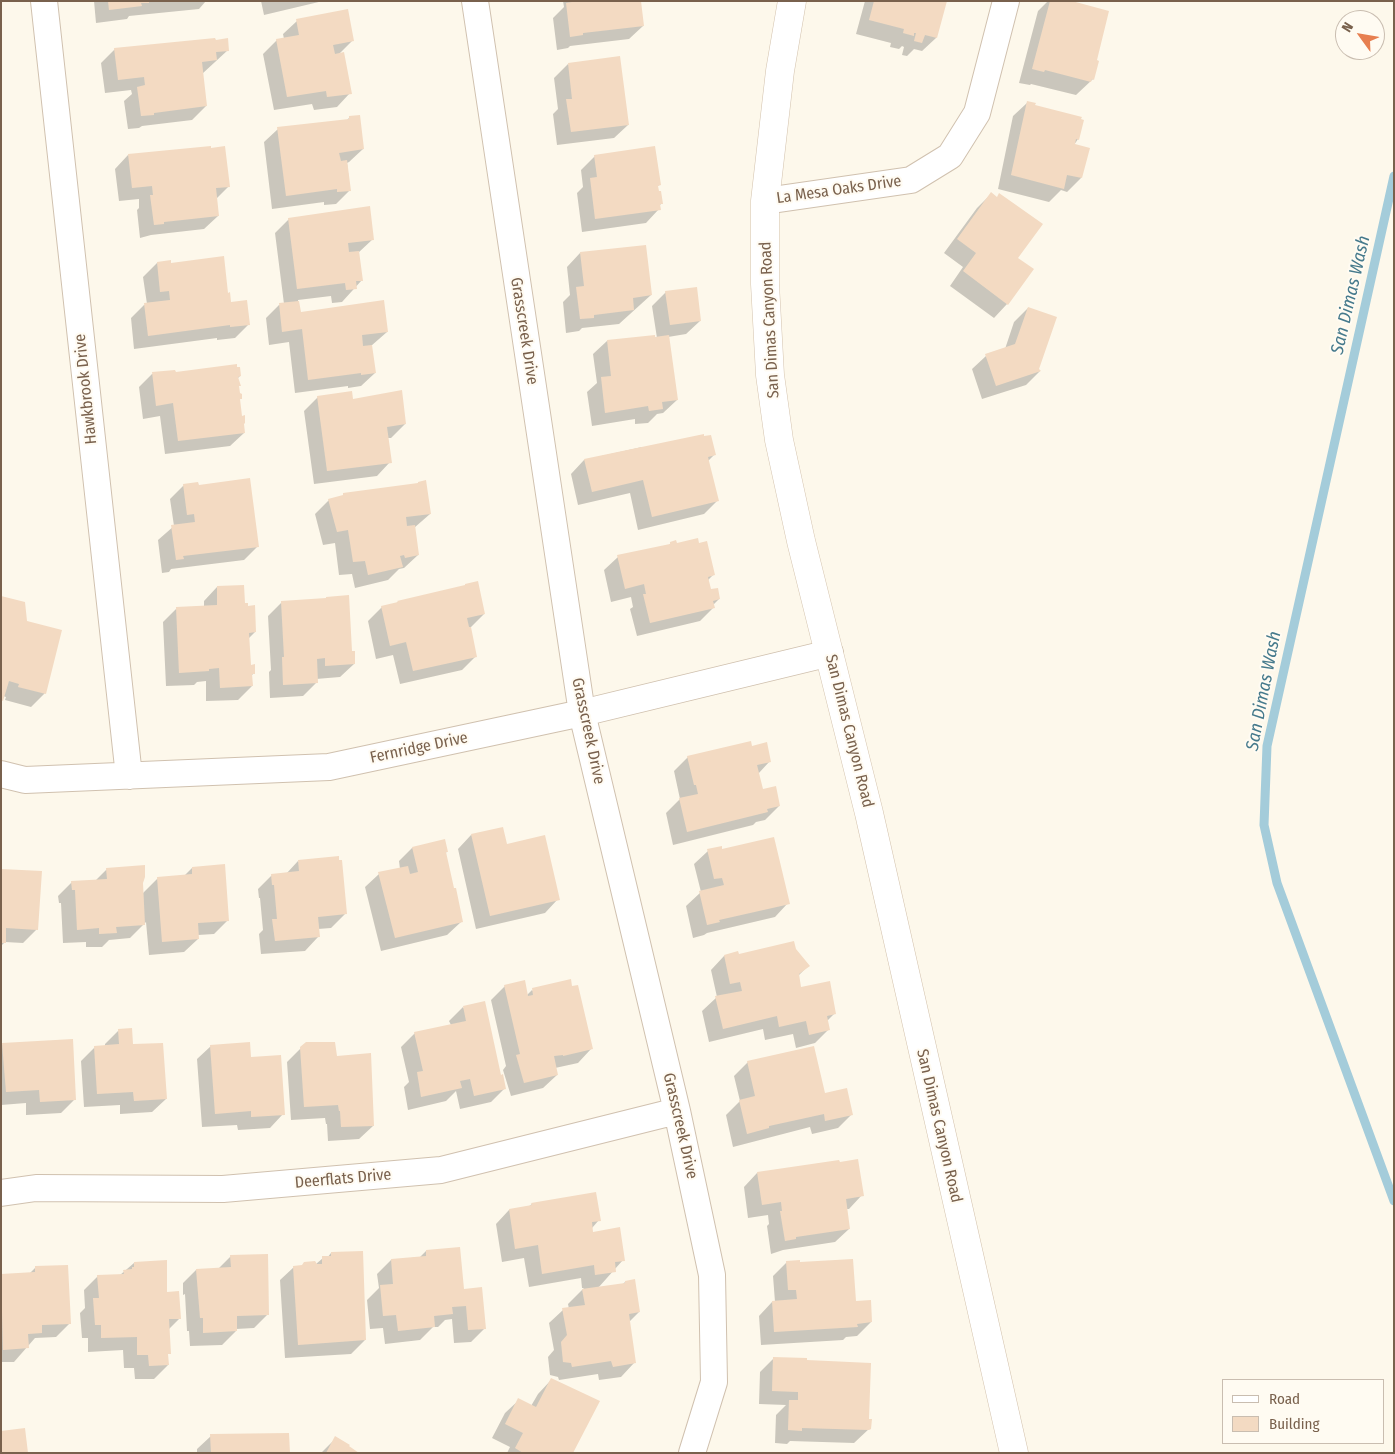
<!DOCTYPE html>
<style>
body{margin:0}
#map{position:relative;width:1395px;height:1454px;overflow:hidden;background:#fdf8eb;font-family:"Fira Sans Condensed",sans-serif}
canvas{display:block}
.frame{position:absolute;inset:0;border:2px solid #79614d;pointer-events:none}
.legend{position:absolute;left:1222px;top:1379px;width:162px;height:65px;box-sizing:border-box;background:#fffbf2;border:1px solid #c9bdb0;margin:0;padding:6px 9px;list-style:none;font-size:15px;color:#79614d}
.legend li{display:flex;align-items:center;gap:10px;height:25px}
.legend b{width:25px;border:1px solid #c9bdb0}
.north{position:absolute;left:1335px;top:10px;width:50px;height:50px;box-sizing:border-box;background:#fffbf2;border:1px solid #c9bdb0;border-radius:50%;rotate:302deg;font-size:14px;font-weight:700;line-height:20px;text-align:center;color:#79614d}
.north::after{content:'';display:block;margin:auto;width:18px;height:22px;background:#e77f50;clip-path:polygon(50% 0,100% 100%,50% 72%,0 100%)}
</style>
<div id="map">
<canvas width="1395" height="1454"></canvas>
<div class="frame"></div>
<ul class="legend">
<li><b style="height:6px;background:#fff"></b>Road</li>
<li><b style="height:14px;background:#f3dac2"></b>Building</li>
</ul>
<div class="north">N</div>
</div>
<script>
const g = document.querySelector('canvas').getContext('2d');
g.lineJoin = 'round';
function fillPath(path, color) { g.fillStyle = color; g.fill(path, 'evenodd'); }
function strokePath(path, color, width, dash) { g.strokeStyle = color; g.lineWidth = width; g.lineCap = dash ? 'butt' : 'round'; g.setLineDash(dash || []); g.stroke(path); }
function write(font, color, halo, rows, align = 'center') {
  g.font = font + ' "Fira Sans Condensed",sans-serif'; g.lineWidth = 4; g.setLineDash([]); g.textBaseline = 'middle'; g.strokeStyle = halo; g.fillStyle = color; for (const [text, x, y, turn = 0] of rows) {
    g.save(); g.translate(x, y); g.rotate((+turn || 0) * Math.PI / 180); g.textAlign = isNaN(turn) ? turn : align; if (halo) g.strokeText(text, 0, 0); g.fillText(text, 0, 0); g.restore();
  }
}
const shadow = new Path2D(`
 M94 1H206L199 9 129 16 127 19 96 23Z
 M261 1H323L264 15Z
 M563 1H640L643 26 629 39 570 46 568 48 557 50 553 18 564 7Z
 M865 1H945L936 38 922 51 914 49 907 56 902 55 904 47 902 46 899 49 890 47 891 43 856 34Z
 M1048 1H1067L1095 61 1093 79 1076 95 1031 84 1030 85 1019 83 1038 11Z
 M297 21 352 41 338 55 350 93 337 107 314 110 312 104 274 110 263 54 277 40 284 39 283 34Z
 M115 49 228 50 202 74 206 106 192 120 142 126 139 128 128 129 124 101 132 94 131 90 105 93 101 63Z
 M568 64 628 125 614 138 557 145 553 114 558 109 554 78Z
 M1027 103 1078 139 1074 145 1088 149 1081 178 1067 192 1061 190 1049 202 998 189 1013 116Z
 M349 118 363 149 349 162 347 163 350 190 336 204 324 205V202L272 209 264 142 278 129 347 120Z
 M128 155 229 186 216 199 218 216 204 229 151 235 140 238 137 210 139 208V199L119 201 115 169Z
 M595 156 659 185 657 187 661 204 659 206V209L646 223 582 232 577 193 583 187 581 170Z
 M991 194 1016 258 1007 304 994 318 950 286 963 267 944 253 977 208Z
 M289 219 373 239 358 253 362 280 342 302 332 303 331 296 298 300 299 314 387 332 371 346 375 373 361 386 348 388V386L295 393 289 342 269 345 266 318 279 305 284 304 275 233Z
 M580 253 651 295 619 324 582 328 579 331 566 333 563 302 570 295 567 267Z
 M157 263 170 264 227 294 230 303 248 325 235 338 217 340V338L134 349 131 318 144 305 147 304 143 277Z
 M666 292 700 321 686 334 668 337 677 400 663 413 657 414 648 423 635 424V419L592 426 587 392 597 383 593 354 607 341 657 338 652 306Z
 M1028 308 1038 370 1040 371 1026 385 982 399 972 369 986 356 1005 349 1014 322Z
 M175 373 240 376 238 378 239 395 241 398 239 401 244 433 230 446 165 454 160 416 143 419 139 387 152 374Z
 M318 397 352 400 405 424 391 438H387L390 462 377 476 314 484 304 411Z
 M642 447 714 455 708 461 717 501 704 514 638 530 630 493 578 505 571 474 584 460Z
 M418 483 430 514 414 528 418 555 404 568 399 569 388 580 355 588 352 574 339 575 335 543 323 545 315 514 329 500 416 485Z
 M184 485 257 547 244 560 171 569 169 572 162 573 158 540 174 526 170 499Z
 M671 543 676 544 713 575 707 581 710 591 719 599 713 605V608L700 621 637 636 630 609 633 607 631 597 611 602 604 570 618 557 668 546Z
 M217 587 244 605 255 632 248 639 250 666 254 673 251 676 252 686 238 700 206 701V681L197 682 194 685 166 686 163 622 177 608 204 607V601Z
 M1 597 26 622 45 693 31 707 5 700 6 697 3 696 1 701Z
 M282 602 351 652 354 664 340 677 316 679V683L303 696 270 698 269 672 271 670 268 616Z
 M398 602 484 614 470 628 476 656 462 670 400 684 393 655 376 659 368 621 382 607 395 604Z
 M751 747 770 761 758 774 762 791 779 806 765 820 756 822 753 825 673 845 666 813 680 799 674 771 688 757Z
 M471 835 506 846 558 899 545 913 476 929 458 849Z
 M412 848 447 852 445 853 461 922 447 935 381 951 365 887 379 874 400 869 399 861Z
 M722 850 788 903 775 917 707 933 704 935 693 938 686 906 701 892 694 864 708 851Z
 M298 861 345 914 331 928 318 929V937L305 951 261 954 259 934 263 930 260 898H259L258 889 272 875 286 874Z
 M192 868 228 920 214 934 198 935V939L184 952 149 955 146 922 130 938 109 940 102 947H86V942L63 943 61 903H59L58 896 72 882 95 881 107 869 142 883 143 893 158 878 184 876Z
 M1 870 37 929 23 943 5 942 1 946Z
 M795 950 808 966 798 976 800 989 835 1013 827 1021 829 1029 815 1043 796 1048 793 1034 765 1040 763 1029 709 1042 702 1011 717 997 711 970 724 956Z
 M505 986 527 995 532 990 591 1049 578 1063 555 1068 557 1075 543 1088 511 1096 503 1070 506 1066 491 1000Z
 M463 1007 500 1076 505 1088 491 1102 460 1109 456 1091 446 1101 408 1110 404 1087 409 1082 401 1047 415 1033 451 1025 449 1021Z
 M119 1030 132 1046 166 1099 152 1112 120 1114V1105L84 1107 81 1061 95 1047 105 1046V1044Z
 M2 1044 74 1100 61 1113 26 1115V1103L1 1105Z
 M211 1046 250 1059 283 1114 270 1128 238 1130 237 1125 202 1127 197 1059Z
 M301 1048 336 1057 373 1126 359 1139 328 1141 327 1124H326L325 1118 291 1120 287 1062Z
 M748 1062 824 1095 852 1114 838 1128 812 1134 810 1127 733 1147 726 1115 740 1101 734 1076Z
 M757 1173 862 1195 849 1209H846L849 1229 835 1242 783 1250 771 1254 767 1226 769 1224 768 1215 748 1218 744 1187Z
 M532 1204 599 1220 592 1228V1233L623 1260 598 1288 623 1284 625 1282 639 1312 629 1322 634 1363 621 1377 599 1380 598 1374 559 1380 558 1377 550 1375 548 1357 554 1350 549 1323 563 1310 569 1309 568 1304 584 1288H582L581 1278 529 1287 524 1258 502 1262 496 1224 509 1210 528 1207Z
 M426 1251 462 1290 485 1328 471 1342 454 1343 452 1319 445 1320 438 1327H433L420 1340 385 1344 383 1328 370 1329 367 1300 379 1288 377 1274 391 1260 420 1257Z
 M331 1253 365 1340 351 1354 285 1358 280 1280 294 1267 316 1264 323 1258H327Z
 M231 1256 268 1314 254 1328 236 1329V1331L222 1345 190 1346 189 1331H187L185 1294 183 1295V1283L196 1270 218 1269Z
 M787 1262 855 1302 871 1322 857 1336 846 1337 843 1340 761 1345 759 1316 772 1302H775L773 1276Z
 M134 1263 166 1294 180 1318 168 1330 169 1353 167 1355 168 1365 154 1379H135L134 1368H124L123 1350 88 1352V1338H82L80 1313 85 1308 84 1290 98 1276 120 1275Z
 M35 1268 70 1323 56 1337 35 1338 14 1362H1V1275L29 1274Z
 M774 1358 868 1420 870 1428 854 1443 790 1441 787 1444 775 1443 776 1415 786 1405 759 1404 760 1372Z
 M551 1380 572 1453H507L510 1447 492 1438 505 1413 519 1400 531 1406 538 1394Z
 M211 1436 288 1453H197V1449Z
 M336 1438 357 1453H321Z`);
const stream = new Path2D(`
 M1394 176 1267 746 1264 825 1277 883 1394 1201`);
const building = new Path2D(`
 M108 1H149V3H141L142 6 109 10Z
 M578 1H641L644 26 583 33V35L570 37 566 3Z
 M874 1H947L937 38 925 35 922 43 914 41 916 33H914V36L903 33 904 29 869 20Z
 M1050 1H1072L1109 11 1097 60 1099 61 1094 80 1092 79 1091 82 1045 70 1044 72 1032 69Z
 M348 9 354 41 333 45 335 54 344 52 352 94 327 97 326 91 287 97 276 39 299 35 296 19Z
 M215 38 216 40 228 38 229 51 216 52 217 60 202 62 207 106 154 113V115L141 116 137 87 145 85 144 77 118 80 114 48Z
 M620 56 629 125 571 132 566 99H572L568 63Z
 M1027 101 1036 103 1035 105 1082 117 1081 119 1084 120 1079 140 1076 139 1075 144 1090 148 1082 178 1067 175 1064 189 1011 175Z
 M360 115 364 149 339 153 341 161 347 160 351 191 337 192V189L286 196 277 127 349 119V116Z
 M211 146V148L225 146 230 187 216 188 219 216 164 222V224L154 225 150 195H153L152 186 132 188 128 154Z
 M655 146 661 185 658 186 659 191H661L663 204H660L661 210 595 219 590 178 597 177 594 155Z
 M991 192 997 197 999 193 1043 224 1018 258 1034 269 1008 305 963 271 976 253 957 239Z
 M370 206 374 240 348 243 349 252 359 251 363 281H356L357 289 346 290 345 283 297 289 288 218Z
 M646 245 652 295 633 298 634 310 594 315V318L580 319 576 287 584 286 580 252Z
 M224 256 228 293 230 292 231 302 247 300 250 325 230 327V325L148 336 144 303 170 300 169 291 160 292 157 262 171 260V263Z
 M697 287 701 321 670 325 665 291Z
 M384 300 388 332 362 335 363 346 372 345 376 373 361 375V373L308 380 302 329 282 332 279 303 299 301 301 312Z
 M1028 307 1057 317 1039 369 1041 371 996 386 985 354 1015 344Z
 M655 335V337L669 335 678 400 662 402 663 409 649 411 648 406 605 413 601 377 611 376 607 340Z
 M237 364V367H240L241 376 238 377 241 386H239L240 393 242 394V399H240L242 416 245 415V423L244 424 245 433 178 441 173 403 156 406 152 372 175 370 176 372Z
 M402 390 406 424 387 427 392 463 327 471 317 396 352 391 353 399Z
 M704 434V436L711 435 716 455 708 457 719 501 652 517 643 480 592 492 584 459Z
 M250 478 259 547 183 556 184 559 176 560 171 525 195 522 194 514 187 515 183 484 198 482 199 485Z
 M426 480 431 514 406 517 407 526 415 525 419 555 405 558 404 555 400 556 403 567 368 575 365 561 353 562 348 530 337 532 328 499 343 495V493L418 483V482Z
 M698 538 699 543 707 541 715 575 708 577 711 589 718 588 720 599 713 601 715 608 650 623 643 594H646L644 584 625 589 617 555 670 544V542L676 540 677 543Z
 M478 581 485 614 467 618 469 627H471L477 657 413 671 406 642 390 646 381 606 398 602 397 601 465 585V584Z
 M244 585 245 603H248V606L255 605 256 632 249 633 251 665 255 664V674H252L253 686 220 688 219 668 209 669V671L179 673 176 607 217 605V586Z
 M349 595 352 651H355V664L325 666V658L317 659 318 683 283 685 282 657H284L281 601 326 598V597Z
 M1 596 25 602 27 621 62 630 46 694 18 687 19 684 9 681 3 701 1 700Z
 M751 741 752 746 767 742 771 762 757 765 763 789 776 786 780 806 767 809 768 812 687 832 679 798 698 794 696 785H694L687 756Z
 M503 827 507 844 545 835 560 900 490 916 471 834Z
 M774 837 790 904 719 920 720 922 707 925 699 891 724 885 722 878 714 879 707 849 722 846V849Z
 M445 839 448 852H446L454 888H456L463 922 395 938 378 872 408 866 410 874 418 872 412 847Z
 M339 856V860H342L347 914 318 917 320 937 275 941 272 919H277L274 885H272L271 874 299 871 298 860Z
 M225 864 229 921 198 923 199 939 162 942 157 877 192 874V867Z
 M145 865V877L143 883 145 925 116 927 117 933 99 934V928L77 930 75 890H72L71 881 107 879 106 868Z
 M1 869 42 871 38 930 6 928V943H1Z
 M794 941 796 949 810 966 799 974 801 987 830 981 836 1014 827 1016 830 1030 809 1035 806 1021 779 1027 777 1016 723 1029 715 996 742 991 740 982 730 984 724 955 738 951 739 954Z
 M571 979 572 986 578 985 593 1049 563 1056V1055L554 1056 558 1075 524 1083 516 1055 520 1054 504 985 525 980 528 996 533 995 532 988Z
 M485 1001 501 1075 503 1074 506 1089 474 1096 470 1079 460 1081 462 1088 421 1097 417 1072 423 1071 414 1032 466 1021 463 1006Z
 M132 1028 133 1044 163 1043 167 1099 134 1101 133 1092 97 1094 94 1046 119 1044 118 1029Z
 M73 1039 76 1100 40 1102 39 1090 6 1092 2 1043Z
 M250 1042 251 1057 281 1055 285 1115 251 1117V1111L215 1114 210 1045Z
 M306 1042H335L337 1056 371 1053 374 1126 341 1127 340 1111H339L338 1105 304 1107 300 1047Z
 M814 1046 825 1093 847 1088 853 1115 825 1121 824 1114 769 1126V1128L747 1134 739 1100 755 1096 747 1061Z
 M858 1159 864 1196 846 1199 850 1229 796 1237V1239L785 1241 780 1211H782L781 1202 762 1205 757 1172 839 1160 840 1162Z
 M596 1192 601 1221 592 1222 593 1232 620 1227 625 1261 615 1262 616 1272 595 1275 594 1265 542 1274 538 1245 515 1249 509 1209 532 1205 531 1203Z
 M460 1247 464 1289 482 1287 486 1329 468 1330 466 1306 452 1307 453 1314 434 1316 435 1327 398 1331 396 1315 383 1316 380 1285 393 1284 391 1259 426 1256V1250Z
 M363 1251 366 1340 298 1345 293 1266 302 1265 304 1262 315 1261 317 1264H322V1256H331V1252Z
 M268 1254 269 1315 237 1316V1331L203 1333V1318H200L196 1269 231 1267 230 1255Z
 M853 1259 856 1301 871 1300 872 1322 857 1324 858 1327 774 1332 772 1301 797 1299 796 1290H788L786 1261 800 1260V1262Z
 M167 1260V1292L179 1291 181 1319H169L171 1354H168L169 1365 149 1366 148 1355H137V1337L101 1338V1325H95L93 1298H99L97 1275 124 1274 123 1270 132 1269V1267H134V1262Z
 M68 1265 71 1324 42 1325V1333L28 1334 29 1348 3 1350 1 1274 35 1272V1266Z
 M635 1279 640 1312 629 1314 636 1363 613 1367 611 1361 572 1367 571 1363 563 1362 561 1342 567 1335 562 1308 585 1305 582 1289 625 1283V1281Z
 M773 1357 807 1358V1360L871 1363 869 1419H872L871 1429 869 1430 802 1428V1431L788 1430 789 1400H798V1392L772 1391Z
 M551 1378 600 1401 573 1453H523L515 1448 523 1433 505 1424 518 1398 536 1407Z
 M25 1428 28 1453H1V1431Z
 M289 1433 290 1453H211L210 1434Z
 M335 1436 350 1445 349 1446 359 1453H326Z`);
const street = new Path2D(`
 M44 1 129 776
 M475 1 582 713 677 1111 712 1275 714 1382 692 1453
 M765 201 911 180 950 156 977 113 1006 1
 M1 774 25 780 329 767 582 713 830 653
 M1 1193 36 1188 223 1189 441 1170 677 1111`);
const secondary = new Path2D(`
 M792 1 780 71 765 201V284L770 375 779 440 801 541 869 813 1014 1453`);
const streetNames = [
 ["La Mesa Oaks Drive",839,190,-8],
 ["San Dimas Canyon Road",770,320,-93],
 ["Grasscreek Drive",524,331,81],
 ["Hawkbrook Drive",86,389,-96],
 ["Grasscreek Drive",588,731,78],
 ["San Dimas Canyon Road",849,731,76],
 ["Fernridge Drive",419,748,-12],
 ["Grasscreek Drive",680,1126,77],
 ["San Dimas Canyon Road",939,1126,77],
 ["Deerflats Drive",343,1179,-5]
];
const waterNames = [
 ["San Dimas Wash",1351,295,-77],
 ["San Dimas Wash",1264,691,-79]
];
fillPath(shadow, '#0003');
strokePath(stream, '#a4ccda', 9);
fillPath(building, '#f3dac2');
strokePath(street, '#d0c1af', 28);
strokePath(secondary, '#d3c2ad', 29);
strokePath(street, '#fff', 26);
strokePath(secondary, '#fff', 28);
write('16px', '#79614d', '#fffbf2', streetNames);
write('italic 18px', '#467a8c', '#fffbf2', waterNames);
</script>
